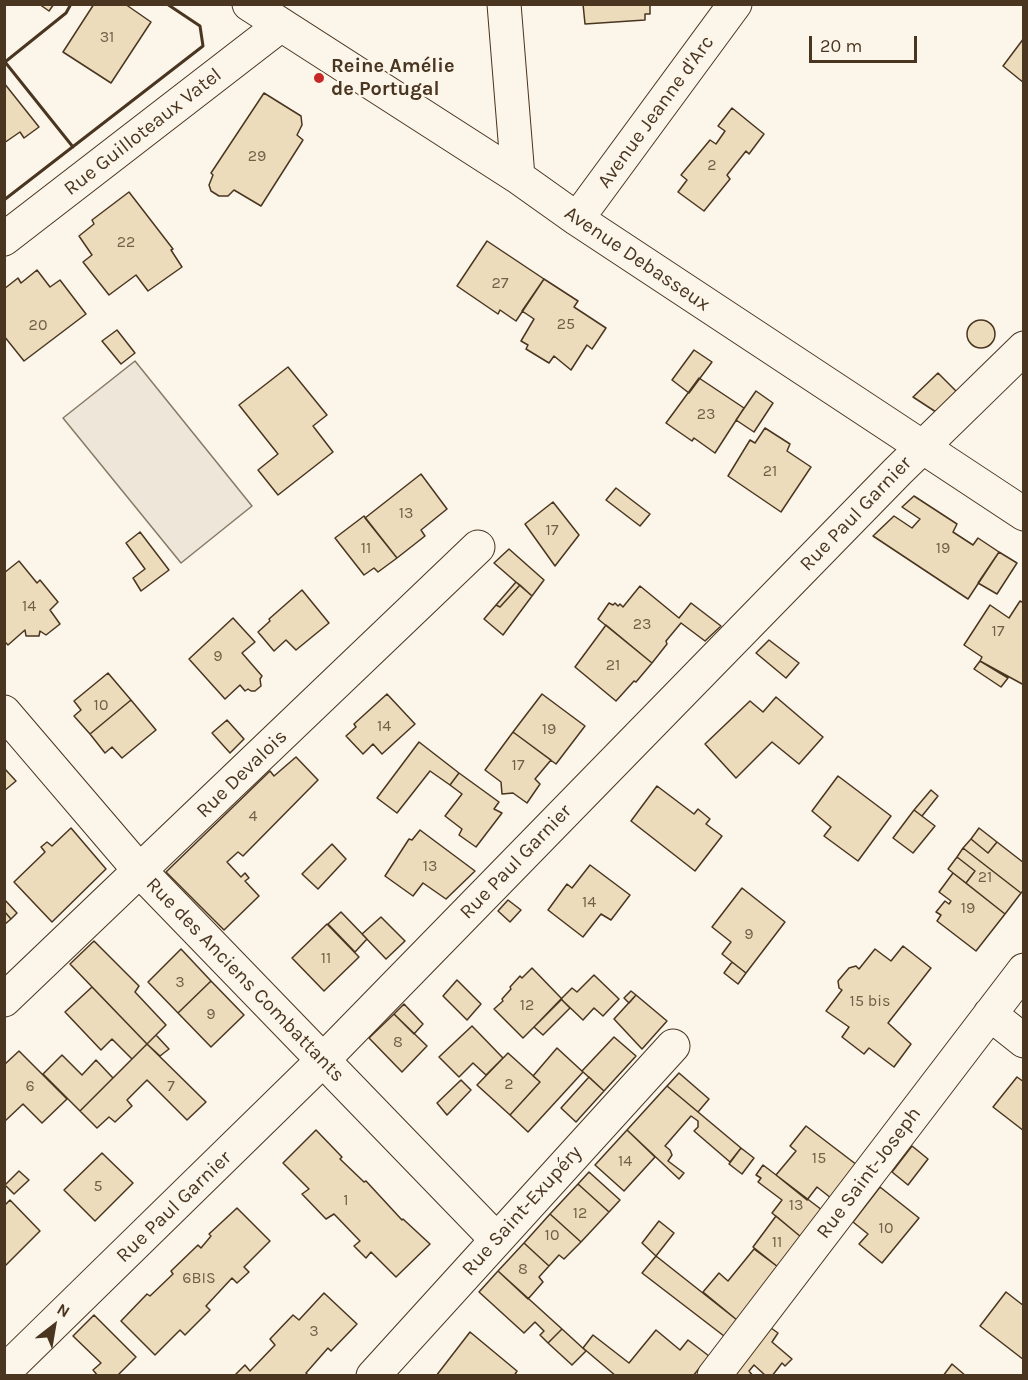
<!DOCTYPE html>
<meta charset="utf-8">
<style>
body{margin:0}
#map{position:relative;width:1028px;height:1380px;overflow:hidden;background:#fbf6e9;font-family:Karla,sans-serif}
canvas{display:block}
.frame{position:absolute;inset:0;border:6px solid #4a3520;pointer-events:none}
.north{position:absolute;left:24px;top:1296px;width:60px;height:60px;-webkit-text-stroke:4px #fbf6e9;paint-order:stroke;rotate:31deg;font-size:16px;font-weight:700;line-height:24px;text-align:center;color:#4a3520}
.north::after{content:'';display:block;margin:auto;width:21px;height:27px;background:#4a3520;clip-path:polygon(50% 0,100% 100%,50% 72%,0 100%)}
.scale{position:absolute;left:809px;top:36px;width:108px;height:27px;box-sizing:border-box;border:3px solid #4a3520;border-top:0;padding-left:8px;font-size:18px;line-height:21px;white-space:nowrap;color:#4a3520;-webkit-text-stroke:4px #fbf6e9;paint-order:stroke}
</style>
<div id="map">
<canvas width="1028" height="1380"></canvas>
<div class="frame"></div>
<div class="north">N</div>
<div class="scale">20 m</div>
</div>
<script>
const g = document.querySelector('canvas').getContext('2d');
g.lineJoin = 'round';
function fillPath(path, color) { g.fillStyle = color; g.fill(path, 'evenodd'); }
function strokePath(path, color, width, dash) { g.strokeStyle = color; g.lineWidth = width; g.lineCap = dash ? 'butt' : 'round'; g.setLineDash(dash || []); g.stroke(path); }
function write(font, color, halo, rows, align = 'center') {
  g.font = font + ' Karla,sans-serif'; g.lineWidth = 4.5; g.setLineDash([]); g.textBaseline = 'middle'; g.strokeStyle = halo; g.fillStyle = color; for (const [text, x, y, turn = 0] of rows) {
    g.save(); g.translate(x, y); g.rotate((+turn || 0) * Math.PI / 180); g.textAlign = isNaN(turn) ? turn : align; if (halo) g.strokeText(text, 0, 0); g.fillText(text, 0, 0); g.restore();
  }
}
const green = new Path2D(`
 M135 361 252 506 181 563 63 418Z`);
const building = new Path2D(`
 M39 4H54L49 11Z
 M94 4H125L151 22 111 83 63 52Z
 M583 4H650V14H645V20L585 24Z
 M1024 38V83L1003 66Z
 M4 83 39 127 24 138 20 132 4 143Z
 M264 93 301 116 302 125 297 135 303 140 261 206 234 190 228 196H219L211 191 209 185 213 175 211 173Z
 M732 108 764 134 749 154 746 151 727 175 730 179 704 211 678 192 687 180 681 175 710 140 716 144 725 131 718 126Z
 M129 192 173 249 171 250 182 267 148 291 136 275 109 295 83 262 92 255 79 236 94 224 92 220Z
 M487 241 544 279 516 321 500 310 498 314 457 286Z
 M37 270 50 287 60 280 86 314 24 361 4 336V289L18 278 21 283Z
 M544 279 578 301 574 307 606 328 592 349 587 345 571 370 554 356 549 363 526 349 528 345 521 341 534 319 522 311Z
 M967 334a14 14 0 1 1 28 0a14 14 0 1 1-28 0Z
 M117 330 135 353 121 364 102 341Z
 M694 350 712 362 689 393 672 380Z
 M288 367 327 415 313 426 333 452 278 495 258 470 278 454 239 405Z
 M938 373 957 392 936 412 913 397Z
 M699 378 744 408 715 453 694 438 692 441 666 423Z
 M756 391 773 403 754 432 736 420Z
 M765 428 790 444 787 451 811 467 781 512 728 476 750 440 755 443Z
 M421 474 447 509 421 530 425 536 397 558 365 518Z
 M616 488 650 514 640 526 606 500Z
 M914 496 957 524 953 532 973 545 978 538 999 552 968 599 873 536 894 516 912 528 920 519 902 507Z
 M553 502 579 535 555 566 525 524Z
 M364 516 397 558 378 572 374 568 364 575 335 538Z
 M140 532 169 570 141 591 133 578 145 569 126 543Z
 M509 549 544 580 532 596 494 563Z
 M999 552 1017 563 997 594 978 583Z
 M19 561 37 583 40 580 58 602 50 610 60 624 46 635 40 631 39 636H26L25 630 8 645 4 641V573Z
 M516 582 520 585 500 607 496 605Z
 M520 585 532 596 503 635 484 619 496 605 500 607Z
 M640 586 679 618 691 603 721 626 705 641 681 623 666 641 667 644 652 663 598 619 609 603 613 605 615 603 618 606 620 604 623 607Z
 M302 590 329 623 296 650 286 640 274 651 258 632 270 621 269 619Z
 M1020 601 1024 603V685L980 661 982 657 964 645 990 605 1009 618Z
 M233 618 255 642 242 653 262 676 260 679 261 686 255 691H251L248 689 245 691 240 685 225 699 189 659Z
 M606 625 652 663 636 682 634 681 616 701 575 667Z
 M769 640 799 663 786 678 756 653Z
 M980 661 1008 678 1001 687 974 669Z
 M108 673 131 700 90 734 74 716 81 710 74 701Z
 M387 694 415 724 382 754 373 744 363 754 346 736 356 727 354 724Z
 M542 694 585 726 556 764 513 732Z
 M776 697 823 737 799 764 772 742 736 778 705 744 750 701 763 712Z
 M131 700 156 730 122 758 112 747 105 753 90 734Z
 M227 720 244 739 230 753 212 733Z
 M513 732 551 760 535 779 540 784 527 803 513 793 502 794 501 782 485 770Z
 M419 742 459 773 450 785 430 771 397 813 377 798Z
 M296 757 318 780 243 856 238 852 227 862 241 877 245 873 249 878 245 881 259 896 224 930 166 872 270 771 274 776Z
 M4 768 16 781 4 791Z
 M459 773 499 802 494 809 502 813 476 847 459 835 462 829 445 816 462 794 450 785Z
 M838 776 891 816 858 861 824 836 831 827 812 811Z
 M657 786 694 814 698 809 710 819 706 824 722 836 695 871 631 821Z
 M931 790 938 796 922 816 914 810Z
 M914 810 935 826 913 853 893 838Z
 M71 828 106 869 52 922 14 882 45 852 41 847 47 842 52 846Z
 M979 828 997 842 988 853 971 839Z
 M420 830 475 871 446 899 423 883 413 896 385 876 409 839 412 840Z
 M971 839 988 853 997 842 1024 863V890L1021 893 963 848Z
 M332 844 346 859 318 889 302 874Z
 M963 848 1021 893 1005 914 966 883 975 871 957 857Z
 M957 857 975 871 966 883 948 869Z
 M590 865 630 895 611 920 601 914 583 937 548 910 567 884 572 888Z
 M953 873 1005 914 976 951 937 921 941 915 936 912 945 901 949 904 951 901 939 892Z
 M742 888 785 922 746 973 722 954 731 942 712 927Z
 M4 899 17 913 11 919 4 911Z
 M508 900 521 910 510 922 498 911Z
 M4 911 11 919 4 925Z
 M341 912 367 939 355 952 328 924Z
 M381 917 405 941 386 959 362 934Z
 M327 924 359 957 324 991 292 958Z
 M94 941 139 986 135 992 166 1025 147 1044 70 964Z
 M903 946 931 968 888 1023 911 1044 894 1067 869 1048 864 1054 842 1037 849 1027 826 1011 842 990 839 988 838 981 849 968 856 966 859 969 875 949 891 961Z
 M181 949 211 981 178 1013 148 982Z
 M732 962 746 973 738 984 724 973Z
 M532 968 562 999 523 1038 494 1009 503 1001 502 999 511 989 510 987 520 976 522 978Z
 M594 975 619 999 603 1016 594 1008 583 1020 561 999 572 988 577 992Z
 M457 980 481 1004 467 1020 443 996Z
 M211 981 244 1015 211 1047 178 1013Z
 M92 987 147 1044 132 1059 112 1039 101 1050 65 1012Z
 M631 991 636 995 629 1003 624 998Z
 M636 995 667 1021 642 1049 614 1019Z
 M561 999 570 1008 543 1035 534 1027Z
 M404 1004 423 1024 414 1034 394 1014Z
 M394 1014 427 1046 402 1072 369 1038Z
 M472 1026 503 1058 486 1075 473 1063 459 1077 439 1057Z
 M156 1035 169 1049 160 1056 147 1044Z
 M614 1037 636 1056 604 1091 582 1071Z
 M147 1044 206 1102 187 1120 147 1080 127 1100 132 1106 115 1122 109 1117 97 1128 80 1111Z
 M557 1048 583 1072 528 1132 510 1115 540 1082 533 1076Z
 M19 1051 67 1099 42 1123 23 1104 4 1122V1065Z
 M508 1053 540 1082 510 1115 477 1085Z
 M62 1055 82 1075 96 1060 113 1078 80 1111 43 1074Z
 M679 1073 709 1099 698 1112 667 1086Z
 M589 1077 604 1091 576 1122 561 1108Z
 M1017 1077 1024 1082V1131L993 1107Z
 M461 1080 471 1090 447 1115 437 1103Z
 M667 1086 741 1148 730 1162 694 1131 698 1127V1121L691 1116 665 1146 670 1150 672 1155 668 1161 684 1173 679 1179 627 1130Z
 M806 1126 857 1165 831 1198 817 1187 807 1200 776 1175 796 1151 790 1146Z
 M316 1130 342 1157 340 1159 364 1182 366 1181 402 1220 403 1219 430 1244 396 1277 371 1252 366 1258 354 1246 360 1241 334 1214 326 1219 302 1194 309 1189 283 1163Z
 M627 1130 655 1157 624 1191 595 1165Z
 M912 1146 928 1159 908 1185 892 1172Z
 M741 1148 754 1158 742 1174 729 1164Z
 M102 1153 133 1183 95 1221 64 1190Z
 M763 1165 822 1210 801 1237 772 1213 782 1200 758 1182 761 1178 756 1175Z
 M19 1171 29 1180 14 1194 5 1185Z
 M589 1172 620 1200 609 1212 578 1184Z
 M578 1184 609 1212 581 1242 550 1214Z
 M880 1187 919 1218 882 1263 859 1244 868 1234 853 1222Z
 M10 1200 40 1231 4 1267V1206Z
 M237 1208 270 1241 244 1267 249 1272 237 1283 232 1278 206 1306 210 1310 185 1335 180 1330 155 1355 121 1321 147 1294 150 1296 173 1274 171 1271 198 1245 201 1248 211 1236 209 1234Z
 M550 1214 581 1242 564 1259 559 1255 549 1266 524 1243Z
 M776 1216 801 1237 778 1267 753 1247Z
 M659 1221 674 1233 656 1256 642 1243Z
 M524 1243 549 1266 539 1277 543 1282 528 1299 498 1271Z
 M754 1249 778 1267 737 1320 703 1292 719 1273 728 1281Z
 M656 1256 737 1320 724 1336 642 1273Z
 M498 1271 562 1329 548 1343 540 1335 544 1331 535 1322 524 1333 479 1292Z
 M1006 1292 1024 1306V1360L980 1326Z
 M324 1293 357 1324 331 1351 328 1348 306 1373 309 1376H234L245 1365 250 1371 275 1345 270 1339 293 1315 299 1320Z
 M94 1315 136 1357 117 1376H98L93 1370 101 1363 73 1336Z
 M771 1328 778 1333 772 1342 792 1359 785 1366 782 1363 772 1376H766L754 1365 749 1371 753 1376H733Z
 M562 1329 586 1351 572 1365 548 1343Z
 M656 1330 680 1350 688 1340 709 1356 693 1376H616L583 1348 593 1335 629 1363Z
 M470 1332 517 1371 514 1376H436Z
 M952 1364 966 1376H943Z`);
const street = new Path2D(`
 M249 4 518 177 577 219 1024 514
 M504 4 518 177
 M577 219 735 4
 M4 239 281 25
 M4 712 140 871 496 1239
 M4 1000 478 547
 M990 1014 1024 1041
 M4 1372 322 1061 897 472 1024 348
 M373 1376 673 1046
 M714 1376 1024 970`);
const wall = new Path2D(`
 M71 4 66 13 5 62 73 147
 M4 200 203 46 200 26 167 4`);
const markers = [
 [319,78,6,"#c62828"]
];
const numberNames = [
 ["31",107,37],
 ["29",257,156],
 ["2",712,165],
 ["22",126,242],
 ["27",500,283],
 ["25",566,324],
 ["20",38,325],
 ["23",706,414],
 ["21",770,471],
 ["13",406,513],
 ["17",552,530],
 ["11",366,548],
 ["19",943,548],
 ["14",29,606],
 ["23",642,624],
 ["17",998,631],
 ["9",218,656],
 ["21",613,665],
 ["10",101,705],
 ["14",384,726],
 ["19",549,729],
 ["17",518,765],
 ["4",253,816],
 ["13",430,866],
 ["21",985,877],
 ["14",589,902],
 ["19",968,908],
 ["9",749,934],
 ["11",326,958],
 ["3",180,982],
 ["15 bis",870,1001],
 ["12",527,1005],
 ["9",211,1014],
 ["8",398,1042],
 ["2",509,1084],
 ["6",30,1086],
 ["7",171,1086],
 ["15",819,1158],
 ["14",625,1161],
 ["5",98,1186],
 ["1",346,1200],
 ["13",796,1205],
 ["12",580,1213],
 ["10",886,1228],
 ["10",552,1235],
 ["11",777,1242],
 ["8",523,1269],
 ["6BIS",199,1278],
 ["3",314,1331]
];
const poiNames = [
 ["Reine Amélie",331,66],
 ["de Portugal",331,89]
];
const streetNames = [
 ["Avenue Jeanne d'Arc",656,112,-54],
 ["Rue Guilloteaux Vatel",143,132,-38],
 ["Avenue Debasseux",637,259,34],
 ["Rue Paul Garnier",856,514,-46],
 ["Rue Devalois",242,774,-44],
 ["Rue Paul Garnier",516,862,-46],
 ["Rue des Anciens Combattants",245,980,46],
 ["Rue Saint-Joseph",869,1173,-53],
 ["Rue Paul Garnier",174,1207,-44],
 ["Rue Saint-Exupéry",522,1211,-48]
];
fillPath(green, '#ede6d9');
strokePath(green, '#887966', 1.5);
fillPath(building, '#ecdcbc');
strokePath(building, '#4a3520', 1.5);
strokePath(street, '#4a3520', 35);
strokePath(street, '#fbf6e9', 33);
strokePath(wall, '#4a3520', 3);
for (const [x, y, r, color] of markers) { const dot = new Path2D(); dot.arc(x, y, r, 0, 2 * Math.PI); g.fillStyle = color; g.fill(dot); strokePath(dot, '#fbf6e9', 2); }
write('16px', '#725f47', null, numberNames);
write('bold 20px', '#4a3520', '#fbf6e9', poiNames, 'left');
write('20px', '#4a3520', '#fbf6e9', streetNames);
</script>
